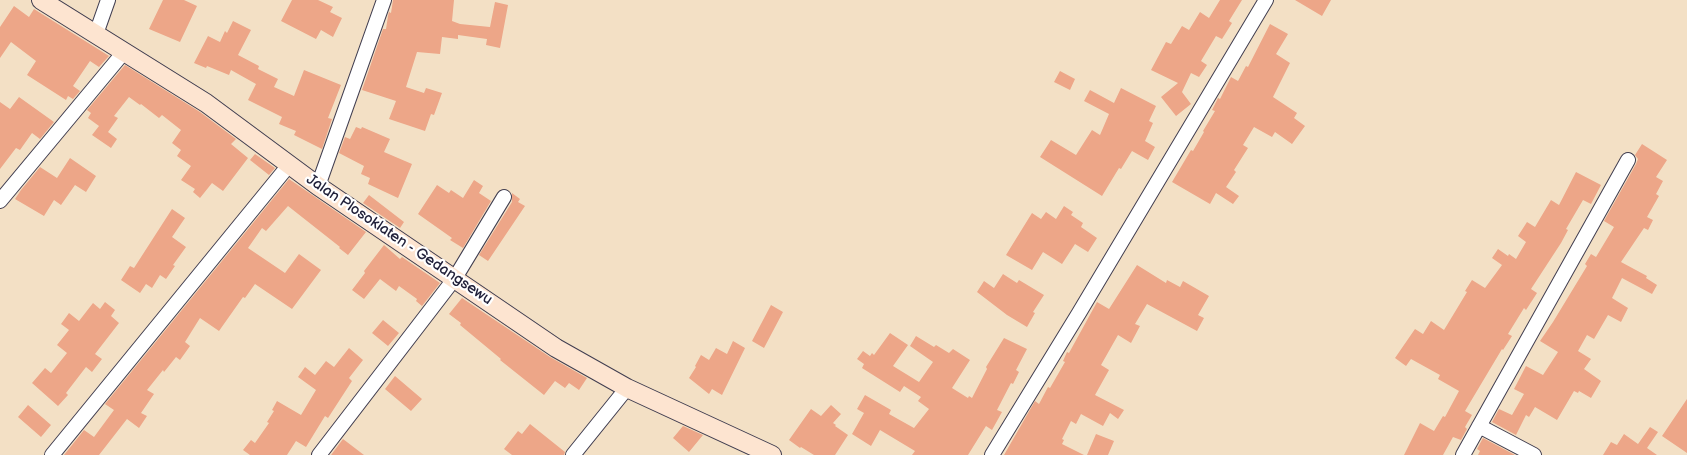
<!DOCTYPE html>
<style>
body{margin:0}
canvas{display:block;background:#f3e0c5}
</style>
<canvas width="1687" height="455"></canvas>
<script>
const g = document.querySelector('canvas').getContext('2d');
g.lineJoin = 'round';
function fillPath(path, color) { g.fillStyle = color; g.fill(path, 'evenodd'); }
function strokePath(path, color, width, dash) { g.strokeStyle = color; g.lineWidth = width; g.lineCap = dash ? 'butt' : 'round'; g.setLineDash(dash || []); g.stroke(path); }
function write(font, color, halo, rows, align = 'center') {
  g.font = font + ' "Balsamiq Sans",sans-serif'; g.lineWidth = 4.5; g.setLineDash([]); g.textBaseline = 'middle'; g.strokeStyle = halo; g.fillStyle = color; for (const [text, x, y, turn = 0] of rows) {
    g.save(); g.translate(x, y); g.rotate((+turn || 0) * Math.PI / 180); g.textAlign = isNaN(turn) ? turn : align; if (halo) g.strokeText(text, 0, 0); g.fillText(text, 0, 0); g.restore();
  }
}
const building = new Path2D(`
 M163 0H184L197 6 180 42 149 29Z
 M292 0H318L333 7 330 12 342 18 333 37 321 30 316 39 281 21Z
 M393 0H454L452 21 460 24 490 27 495 2 508 5 500 48 486 45 487 39 458 35V39L442 37 440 54 417 52 406 87 424 93 426 88 442 93 434 115 431 114 425 131 389 119 396 101 362 90 383 29H386L388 16 389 12 391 13Z
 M1220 0H1242L1229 21 1232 23 1222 39 1216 36 1201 61 1207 65 1199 77 1191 73 1182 92 1191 104 1176 116 1161 97 1178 83 1151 70 1166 42 1171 44 1182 26 1189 30 1200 12 1209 18Z
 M1295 0H1331L1322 16Z
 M14 6 29 17 34 9 109 56 99 67 90 61 73 86 80 91 73 99 68 96 66 100 27 75 36 61 11 42 0 58V27Z
 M233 21 251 30 238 55 259 66 258 69 278 79 274 87 294 96 304 70 341 85 328 118 332 119 322 149 294 135 296 131 279 124 282 117 248 100 256 84 231 70 229 75 207 66 206 68 194 63 208 36 220 42 225 31 227 33Z
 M1270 24 1288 34 1276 54 1290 63 1273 97 1297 113 1294 118 1305 126 1292 144 1275 132 1272 137 1254 127 1243 145 1248 148 1234 170 1236 172 1226 187 1239 196 1233 204 1216 193 1210 204 1172 182 1191 150 1193 151 1204 132 1203 131 1215 111 1212 110 1218 98 1220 99 1231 77 1238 81 1246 66 1248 67Z
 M125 65 200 112 236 139 231 144 248 158 223 191 212 183 200 198 193 192 195 189 181 180 191 166 177 156 181 150 172 143 181 130 162 115 159 118 141 104 140 105 129 97 114 116 118 118 108 132 117 139 111 148 92 135 99 126 88 118 91 113 87 110Z
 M1060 71 1075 79 1070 90 1054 82Z
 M1121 88 1156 106 1149 121 1153 123 1145 141 1155 147 1148 160 1132 151 1121 169 1119 168 1102 196 1040 157 1051 140 1076 155 1092 130 1100 135 1109 114 1084 101 1090 90 1114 103Z
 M19 97 54 122 40 139 32 133 20 150 16 148 0 169V102L10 109Z
 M356 127 361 129 362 127 390 139 384 152 412 164 398 198 368 184 370 178 361 174 364 166 339 153 345 137 350 139Z
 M1642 144 1667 160 1656 177 1663 181 1656 194 1659 196 1647 217 1653 220 1648 230 1644 228 1621 262 1647 276 1646 278 1657 285 1652 294 1622 278 1612 298 1628 308 1621 322 1608 315 1594 339 1587 335 1578 351 1591 359 1584 369 1601 381 1591 398 1579 391 1578 393 1574 391 1557 420 1535 407 1529 417 1526 415 1516 435 1492 422 1499 409 1512 415 1524 394 1514 389 1526 366 1543 375 1558 352 1540 341 1553 322 1587 266 1585 264 1591 254 1596 257 1614 227 1604 221 1636 164 1638 159 1635 155Z
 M255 154 275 168 269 175 250 160Z
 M70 158 96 176 86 192 75 185 61 205 54 200 44 216 15 199 21 190 40 167 57 178Z
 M1576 172 1601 185 1591 204 1583 200 1566 229 1568 230 1561 243 1531 289 1537 293 1526 310 1524 308 1508 334 1512 336 1503 350 1502 349 1465 411 1472 415 1465 427 1467 429 1461 440 1453 437 1443 455H1404L1420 423 1434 431 1443 416 1445 417 1459 391 1438 379 1440 375 1411 359 1406 366 1395 358 1415 329 1423 334 1431 321 1444 330 1467 292 1465 291 1472 280 1485 288 1502 265 1492 258 1498 249 1508 256 1509 254 1516 259 1526 242 1518 236 1527 222 1535 227 1551 200 1559 205Z
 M289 179 366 232 355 246 348 255 339 248 340 247 288 206 266 231 262 228 248 248 285 273 299 254 321 270 292 309 255 284 245 298 243 297 219 331 200 318 185 342 190 346 180 360 176 357 164 372 163 370 147 390 154 394 141 413 147 416 139 428 127 419 99 455H64L84 430 94 437 114 410 105 404Z
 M474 180 483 186 479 193 491 201 463 248 450 240 452 238 418 214 437 185 449 193 451 190 463 198Z
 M512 193 520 199 518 202 525 206 488 261 479 255 512 202Z
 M369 195 404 222 400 228 363 203Z
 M1064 206 1073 212 1071 215 1083 223 1081 227 1097 238 1088 252 1075 244 1062 264 1043 252 1032 270 1006 255 1032 213 1041 219 1046 212 1056 219Z
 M172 209 185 218 172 237 186 247 173 265 175 266 166 279 160 275 152 288 146 284 140 293 121 280 130 266 134 268Z
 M384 245 400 259 402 257 440 283 422 306 416 301 417 299 399 286 396 291 380 279 364 299 352 290 365 273 364 271Z
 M1137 265 1166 283 1167 280 1180 287 1183 281 1209 296 1198 315 1204 318 1197 331 1147 304 1135 324 1140 326 1131 343 1118 335 1101 365 1109 370 1095 395 1124 410 1118 419 1110 413 1103 426 1081 414 1076 424 1071 421 1062 439 1064 440 1062 444 1084 455H1004L1035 401 1039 404 1048 387 1050 388 1065 362 1063 361 1067 352 1069 353 1097 302 1109 309Z
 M1003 274 1017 283 1019 280 1044 295 1033 312 1035 313 1027 327 1007 315 977 292 984 281 994 288Z
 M462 298 550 357 587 378 579 390 569 383 565 388 555 381 544 395 500 360 501 359 460 325 461 323 449 314Z
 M105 302 115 310 111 316 119 323 95 354 102 359 92 372 86 367 66 393 68 395 58 406 32 383 45 368 51 373 67 353 57 345 69 330 61 324 69 313 79 321 93 303 100 309Z
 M771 305 783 312 764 348 752 341Z
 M383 320 399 333 388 346 372 333Z
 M890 333 908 345 893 366 919 382 933 362 910 346 916 336 934 347 936 345 949 353 953 349 970 360 952 388 968 398 969 396 972 398 987 369 986 367 1004 338 1027 349 1016 370 1019 372 1013 384 1011 383 997 410 1002 412 992 430 986 426 968 455H912L915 451 880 430 871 446 852 434 864 413 857 409 865 395 891 410 889 414 914 428 929 409 918 401 921 397 904 386 900 392 862 368 864 364 857 359 863 351 870 356 872 353 874 355Z
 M733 341 745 348 722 395 712 389 709 394 689 378 696 367 695 366 701 355 709 360 716 348 727 354Z
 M349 348 363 360 349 378 352 381 328 418 325 416 306 447 296 441 287 455H250L243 450 251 440 255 443 269 423 267 422 274 411 272 410 277 401 301 415 316 390 298 377 305 367 315 375 326 361 334 367Z
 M395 376 422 399 411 411 385 389Z
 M1687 399V453L1662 436Z
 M28 405 51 425 41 437 18 417Z
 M831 405 841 414 833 423 836 425 835 426 848 435 835 455H814L801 447 800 448 789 440 811 409 821 416Z
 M530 424 565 452 564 455H512L504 449 518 431 522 434Z
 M683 426 703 435 689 452 673 438Z
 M1650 427 1658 432 1647 448 1657 455H1603L1611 442 1617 445 1624 434 1638 444Z
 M1096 434 1114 441 1108 455H1087Z
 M1483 438 1515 455H1478L1480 451 1477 449Z
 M343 439 364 455H331Z`);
const street = new Path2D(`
 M96 34 108 0
 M318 186 384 0
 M0 201 124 52
 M1479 426 1534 455
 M52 455 289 165
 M319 455 455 278 504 197
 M573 455 627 388
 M992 455 1079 313 1266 0
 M1463 455 1628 160`);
const secondary = new Path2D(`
 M41 0 206 103 318 186 556 348 627 388 772 455`);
const streetNames = [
 ["Jalan Plosoklaten - Gedangsewu",399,240,34]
];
fillPath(building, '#eda688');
strokePath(street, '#413e50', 16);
strokePath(secondary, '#413e50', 20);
strokePath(street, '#fff', 14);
strokePath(secondary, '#fde4d0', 18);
write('15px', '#22223b', '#fff', streetNames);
</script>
